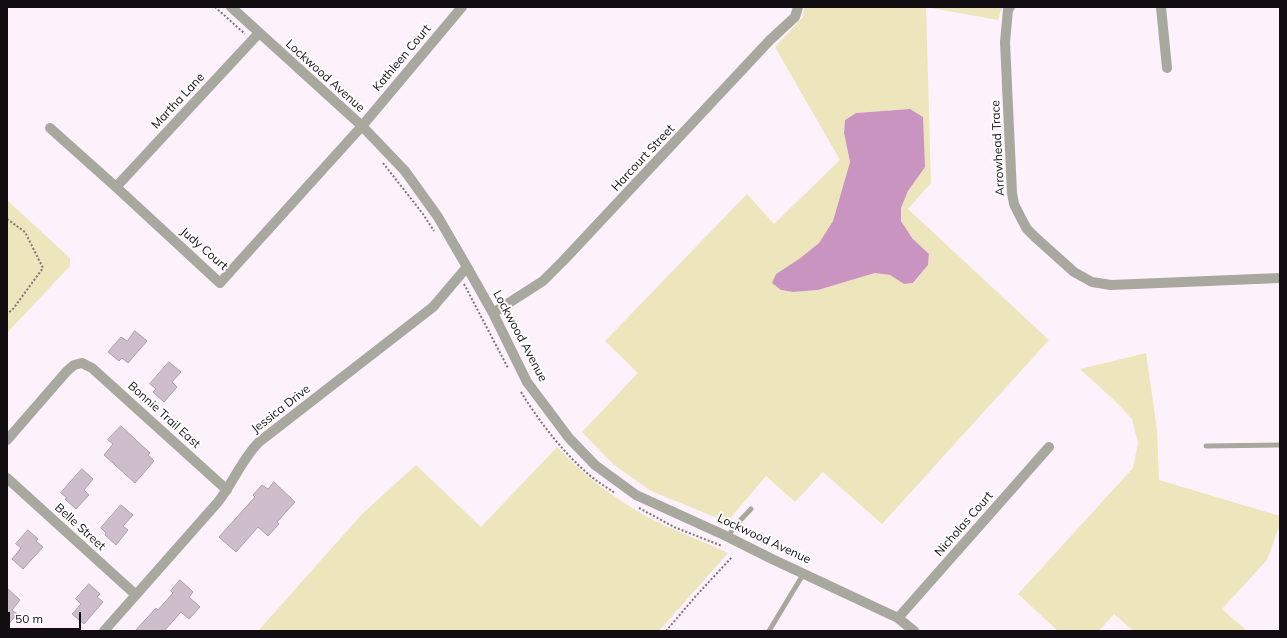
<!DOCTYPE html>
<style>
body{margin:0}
#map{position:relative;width:1287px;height:638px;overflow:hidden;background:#fdf2fb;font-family:Mulish,sans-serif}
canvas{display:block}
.frame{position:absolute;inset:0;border:8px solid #120d11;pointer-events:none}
.scale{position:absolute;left:8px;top:612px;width:73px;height:18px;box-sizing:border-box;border:2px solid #120d11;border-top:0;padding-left:5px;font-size:12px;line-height:14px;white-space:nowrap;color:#120d11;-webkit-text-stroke:3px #fff;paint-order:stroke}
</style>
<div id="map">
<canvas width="1287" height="638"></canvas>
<div class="frame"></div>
<div class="scale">50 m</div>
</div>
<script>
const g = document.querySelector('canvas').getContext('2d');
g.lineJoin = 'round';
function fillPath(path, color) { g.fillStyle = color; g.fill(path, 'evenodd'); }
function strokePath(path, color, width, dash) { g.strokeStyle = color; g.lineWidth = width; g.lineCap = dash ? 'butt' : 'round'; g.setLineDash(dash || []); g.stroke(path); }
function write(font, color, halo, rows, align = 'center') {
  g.font = font + ' Mulish,sans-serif'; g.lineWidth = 4; g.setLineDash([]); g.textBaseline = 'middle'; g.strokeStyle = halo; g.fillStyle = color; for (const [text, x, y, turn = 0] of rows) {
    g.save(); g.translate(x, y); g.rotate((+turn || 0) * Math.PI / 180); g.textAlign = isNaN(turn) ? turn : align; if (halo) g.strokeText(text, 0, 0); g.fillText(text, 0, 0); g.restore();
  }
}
const green = new Path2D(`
 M804 7H1002L998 20 926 7 931 183 908 209 1049 340 882 524 823 472 795 502 766 476 727 522 651 491 614 465 582 432 638 373 605 341 747 194 774 224 840 160 775 47 803 17ZM910 109 925 167C914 182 898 201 901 220 903 231 921 246 929 254L928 265 914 283 904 284 890 275 875 273 818 290 794 292 781 290 799 259 819 243 833 221 850 162 844 133 845 120 856 113Z
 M7 200 70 258V266L7 333Z
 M1146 353 1157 430 1159 480 1280 516V524L1267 560 1222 609 1247 631H1133L1114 614 1099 631H1058L1018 594 1133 468 1138 443 1132 419 1116 402 1080 369Z
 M557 447C588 480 625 507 666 526 686 535 707 543 728 553L659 631H258L362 514 416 465 481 527Z`);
const water = new Path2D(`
 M910 109 923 117 925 167 908 191 901 208V221L912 238 929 254 928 265 913 283 904 284 890 275 875 273 818 290 793 292 781 290 772 283 776 274 799 259 819 243 833 221 850 162 844 133 845 120 856 113Z`);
const building = new Path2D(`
 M135 331 147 341 128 363 122 358 119 361 108 352 121 337 127 341Z
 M169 362 181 372 172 382 177 387 164 402 153 392 156 389 150 384Z
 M121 426 150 453 148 455 154 461 135 483 104 455 113 444 108 440Z
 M82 469 93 479 84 490 89 495 76 509 65 499 67 498 61 493Z
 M274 482 295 502 277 522 279 524 268 536 258 527 236 552 219 537 255 497 253 495 262 485 268 489Z
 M121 505 133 515 123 526 128 530 116 545 105 535 106 533 101 528Z
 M28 530 38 539 36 541 43 547 23 569 12 559 21 548 16 544Z
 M180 580 193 592 189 597 200 607 189 619 181 612 164 631H135L156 608 158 610 173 593 171 591Z
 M89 584 100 594 97 597 103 602 84 624 72 614 81 604 76 599Z
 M7 588 20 600 12 610 17 614 7 626Z`);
const path = new Path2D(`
 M215 7 245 34
 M383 163 423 214 434 231
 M7 219 25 232 43 268 13 309 7 314
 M464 284 508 368
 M521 392C539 421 561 450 587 473 596 481 606 487 615 493
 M639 508 674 527 722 546
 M666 631 695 597 732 557`);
const service = new Path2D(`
 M1206 446 1280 445
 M728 537 734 527 751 509
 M769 631 804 573`);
const minor = new Path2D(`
 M231 7 362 126 405 171 438 217 467 267 493 313 527 382 569 438 595 465 636 495 724 535 772 559 898 618 914 631
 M1010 7 1008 10 1005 42 1012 193 1014 204 1022 220 1027 229 1035 237 1074 272 1092 282 1111 285 1280 278
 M1161 7 1167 68
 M50 128 116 187 220 283 362 126 462 7
 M116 187 259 33
 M493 313 543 281 564 260 770 40 795 17 798 7
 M7 440 67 371 74 365 82 363 92 368 227 490
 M7 478 136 595
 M898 618 1049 447
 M104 631 218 502C233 483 242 459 259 442L433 307 467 267`);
const streetNames = [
 ["Kathleen Court",402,58,-50],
 ["Lockwood Avenue",325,76,42],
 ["Martha Lane",178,101,-47],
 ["Arrowhead Trace",998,148,-93],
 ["Harcourt Street",643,158,-47],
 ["Judy Court",204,249,41],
 ["Lockwood Avenue",520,336,62],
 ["Jessica Drive",281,409,-38],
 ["Bonnie Trail East",164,415,42],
 ["Nicholas Court",964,524,-49],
 ["Belle Street",80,527,42],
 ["Lockwood Avenue",764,539,25]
];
fillPath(green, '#ede5bc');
fillPath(water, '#ca94c0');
fillPath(building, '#cebdca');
strokePath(building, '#ae9daa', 1);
strokePath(path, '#7c757b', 2, [2, 2]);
strokePath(service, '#a9a89f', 5);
strokePath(minor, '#a9a89f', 10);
write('12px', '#120d11', '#fff', streetNames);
</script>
